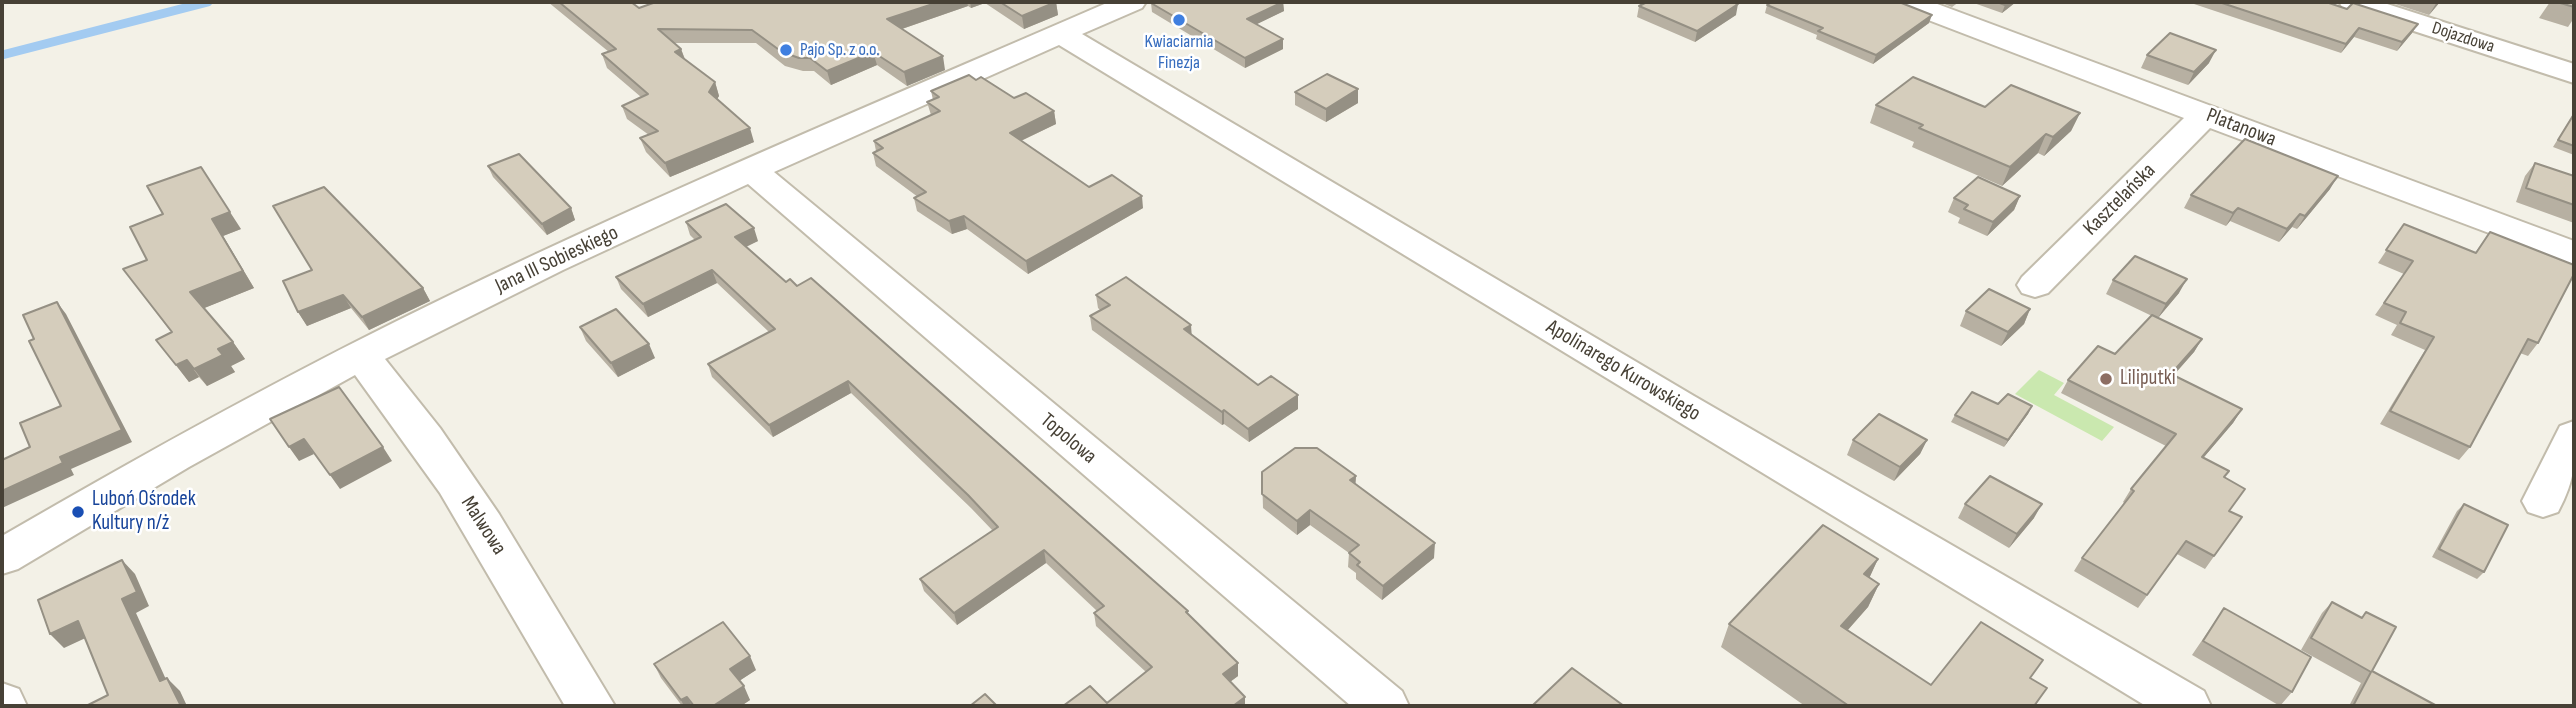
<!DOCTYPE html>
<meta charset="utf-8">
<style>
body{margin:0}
#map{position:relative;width:2576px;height:708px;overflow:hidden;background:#f3f1e7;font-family:"Sofia Sans Condensed",sans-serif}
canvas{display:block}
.frame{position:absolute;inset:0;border:4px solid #474136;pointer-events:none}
</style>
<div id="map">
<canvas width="2576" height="708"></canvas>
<div class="frame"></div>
</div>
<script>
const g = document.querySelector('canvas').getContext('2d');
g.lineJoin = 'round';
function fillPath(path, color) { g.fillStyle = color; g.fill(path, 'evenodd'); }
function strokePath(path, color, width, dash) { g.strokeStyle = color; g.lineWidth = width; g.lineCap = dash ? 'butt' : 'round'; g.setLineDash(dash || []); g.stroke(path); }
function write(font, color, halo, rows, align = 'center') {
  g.font = font + ' "Sofia Sans Condensed",sans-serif'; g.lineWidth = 5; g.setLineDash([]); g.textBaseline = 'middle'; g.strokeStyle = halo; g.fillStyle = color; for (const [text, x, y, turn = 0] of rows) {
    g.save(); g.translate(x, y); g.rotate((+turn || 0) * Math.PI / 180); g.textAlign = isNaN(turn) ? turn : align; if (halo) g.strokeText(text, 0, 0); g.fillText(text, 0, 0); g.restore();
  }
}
const green = new Path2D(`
 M2039 370 2064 383 2054 395 2114 427 2102 441 2015 394Z`);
const stream = new Path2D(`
 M2 55 208 2`);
const minor = new Path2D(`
 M1109 2H1146L1142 8 1082 34 1694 396 2204 691 2211 706H2146L1059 45 774 172 1402 691 1409 706H1351L748 184 563 270 385 359 440 428 499 514 615 706H565L440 493 355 375 189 467 18 569 2 574V536C150 450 300 367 454 293 669 189 890 97 1109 2Z
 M1893 2H1932L2574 241V265L2210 128 2048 293 2035 297 2022 293 2017 285 2022 277 2184 118 1897 8Z
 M2339 2H2381L2574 64V83L2343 8Z
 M2574 421C2576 460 2576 478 2558 512L2543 517 2528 512 2522 501 2560 426Z
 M2 683 19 689 27 706H2Z`);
const wall = new Path2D(`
 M548 2H631L639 8 656 2H1056L1058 15 1024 29 985 3 971 8 968 6 902 29 945 70 907 86 877 65 831 85 814 71H803L785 66 756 43H674L681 49 685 59 715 82 719 96 717 99 754 142 670 177 646 152 640 138 649 135 627 119 622 106 641 97 607 68 602 54 609 52Z
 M1283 2 1284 11 1256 24 1283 39V49L1245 68 1152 12 1151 3Z
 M1939 2H1959L1952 7Z
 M1971 2H2016L2002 13Z
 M2188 2H2326L2412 33 2397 51 2354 37 2341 53Z
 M2389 2H2440L2429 15Z
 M2550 2H2574V18L2568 27 2539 18Z
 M1767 5 1929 23 1873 64 1816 39 1817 35 1765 13Z
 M1639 6 1736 15 1695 42 1637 17Z
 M2147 55 2209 63 2188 85 2141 68Z
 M976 80 1014 98 1054 111 1056 124 1021 141 1089 187 1143 208 1028 274 967 229 952 234 917 211 914 198 918 197 876 166 873 153 876 151 874 141 931 115 927 102 933 100 931 91Z
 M1295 92 1358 103 1326 122 1295 105Z
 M1876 105 1985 107 2080 113 2071 131 2044 156 2038 153 2002 186 1912 147 1914 142 1870 123Z
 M2574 113V155L2553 147Z
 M2535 163 2574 176V223L2516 202 2525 176Z
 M488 166 571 208 575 220 547 235 493 177Z
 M2330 189 2297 229 2292 227 2279 242 2230 221 2226 226 2184 208 2191 195Z
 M2020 196 2014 210 1987 236 1958 223 1960 218 1948 212 1954 198Z
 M163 214 241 229 223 236 254 288 204 308 233 342 245 359 231 366 235 372 207 386 199 377 189 382 156 340 171 332 123 269 147 260Z
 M686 222 758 241 746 246 786 282 1188 611V614L1238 676 1230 682 1107 703 1146 672 1096 626 1094 613 1097 611 1046 563 957 625 924 591 920 579 993 531 971 508 851 393 773 437 712 377 708 364 769 332 717 283 648 317 621 289 616 277 695 240 690 235Z
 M2404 224 2475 253 2490 232 2538 343 2528 356 2520 353 2470 447 2459 460 2380 424 2425 350 2391 335 2397 325 2375 315 2404 274 2378 263Z
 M2113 280 2179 293 2158 318 2202 339 2194 352 2174 375 2242 409 2233 423 2203 458 2224 478 2230 511 2242 517 2205 569 2177 554 2138 608 2074 571 2082 558 2124 503 2123 502 2131 489 2166 446 2061 393 2068 380 2115 354 2152 316 2106 294Z
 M283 281 423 288 430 301 369 330 351 308 307 326 298 312Z
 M1096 295 1192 335 1258 385 1298 409 1249 442 1224 424 1222 425 1092 330 1090 316 1100 310 1098 308Z
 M2030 309 2024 324 2001 346 1960 326 1966 311Z
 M580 327 655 358 618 377 586 341Z
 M1998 404 2032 406 2028 414 2004 447 1951 422 1955 415Z
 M1853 440H1927L1920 454 1894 481 1847 455Z
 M1262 472 1356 476 1355 484 1434 558 1382 600 1356 579V573L1348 567 1349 553 1310 525 1297 535 1263 508Z
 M1965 504 2034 518 2009 548 1958 518Z
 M2464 504 2484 572 2477 579 2432 557 2457 511Z
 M1878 559 1869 578 1879 584 1868 607 1847 631 1931 685 2031 679 2047 688 2035 706H1805L1721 647 1729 624Z
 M2332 602 2361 618 2366 612 2372 671 2437 706H2349L2361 683 2301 650 2322 613Z
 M2224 608 2292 692 2280 706 2192 655Z
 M654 664 756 670 739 681 750 700 741 706H682L661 678Z`);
const shadedWall = new Path2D(`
 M939 2H967L968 6 890 33 887 19Z
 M970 2H984L985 3 971 8Z
 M1056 2 1058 15 1024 29 1022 16Z
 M1283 2 1284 11 1247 29V19Z
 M2009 2H2016L2002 13 2005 5Z
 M2437 2H2440L2429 15Z
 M1738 4 1736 15 1695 42 1697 31Z
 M1932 15 1929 23 1873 64 1876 55Z
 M2418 24 2412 33 2397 51 2402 42Z
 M2359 28 2354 37 2341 53 2346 44Z
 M1283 39V49L1245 68V58Z
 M681 49 686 63 675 52Z
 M2216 50 2209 63 2188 85 2194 72Z
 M873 52 877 65 831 85 827 71Z
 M943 56 945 70 907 86 904 72Z
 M715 82 719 96 713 106 709 92Z
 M1358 89V103L1326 122V109Z
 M1054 111 1056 124 1012 145 1010 133Z
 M2080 113 2071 131 2044 156 2053 137Z
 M750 128 754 142 670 177 665 163Z
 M2046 134 2038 153 2002 186 2010 167Z
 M2338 176 2330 189 2297 229 2305 216Z
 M1142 196 1143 208 1028 274 1026 261Z
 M2020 196 2014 210 1987 236 1993 222Z
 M571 208 575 220 547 235 542 224Z
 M2238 208 2230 221 2226 226 2233 213Z
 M230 212 241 229 223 236 254 288 202 309 190 292 212 219Z
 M2300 214 2292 227 2279 242 2287 229Z
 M964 216 967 229 952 234 949 221Z
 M754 228 758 241 740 250 735 237Z
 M712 270 717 283 648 317 643 304Z
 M2187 279 2179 293 2158 318 2166 304Z
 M423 288 430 301 369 330 362 317Z
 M343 295 351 308 307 326 298 312Z
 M57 302 66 314 132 442 71 469 74 475 2 508V491L60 457 122 430Z
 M2030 309 2024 324 2001 346 2008 332Z
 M1191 325 1192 339 1184 329Z
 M2202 339 2194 352 2163 387 2171 374Z
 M233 342 245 359 231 366 235 372 207 386 194 369 218 349Z
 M649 344 655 358 618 377 611 363Z
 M187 360 199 377 189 382 176 365Z
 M848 381 851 393 773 437 769 425Z
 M1298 395V409L1249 442 1248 429Z
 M2032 406 2028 414 2004 447 2008 440Z
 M2242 409 2233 423 2193 470 2202 457Z
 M1224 410V424L1222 425V412Z
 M304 439 314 454 299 461 289 447Z
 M1927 440 1920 454 1894 481 1900 467Z
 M383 447 392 461 340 489 330 475Z
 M1356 476 1355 490 1350 480Z
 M2042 504 2034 518 2009 548 2017 534Z
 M1310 510V525L1297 535V521Z
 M1435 543 1434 558 1382 600 1383 586Z
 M1044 550 1046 563 957 625 954 613Z
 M1878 559 1867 583 1864 574Z
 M122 560 135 574 149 606 136 613 173 695 160 681 122 599Z
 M1879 584 1868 607 1830 650 1841 626Z
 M78 621 92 635 64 648 50 634Z
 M750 656 756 670 736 683 730 669Z
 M1238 663V676L1223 687V674Z
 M167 678 180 691 187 706H181Z
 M744 686 750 700 741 706H713Z
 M687 697 692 706H684L681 700Z
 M1245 697V706H1233Z`);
const building = new Path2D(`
 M559 2H631L639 8 656 2H939L887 19 943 56 904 72 873 52 827 71 810 58H799L782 52 752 30 658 29 681 49 675 52 715 82 709 92 750 128 665 163 640 138 658 131 622 106 648 94 602 54 616 49Z
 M1000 2H1056L1022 16Z
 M1154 2H1283L1247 19 1283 39 1245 58 1151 3Z
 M1647 2H1732L1738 4 1697 31 1639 6Z
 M1772 2H1899L1932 15 1876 55 1818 31 1823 28 1767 5Z
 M1997 2H2009L2005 5Z
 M2219 2H2326L2347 9 2353 3 2418 24 2402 42 2359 28 2346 44Z
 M2557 2H2574V7Z
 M2170 33 2216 50 2194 72 2147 55Z
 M1327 74 1358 89 1326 109 1295 92Z
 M969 75 976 80 981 77 1014 98 1026 93 1054 111 1010 133 1089 187 1112 175 1142 196 1026 261 964 216 949 221 914 198 926 192 873 153 883 148 874 141 940 111 927 102 939 97 931 91Z
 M1913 77 1985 107 2011 85 2080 113 2053 137 2046 134 2010 167 1919 128 1923 125 1876 105Z
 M2574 114V146L2558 140Z
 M2245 139 2338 176 2305 216 2300 214 2287 229 2238 208 2233 213 2191 195Z
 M519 154 571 208 542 224 488 166Z
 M2535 163 2574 176V205L2526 188Z
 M201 167 230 212 212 219 243 271 190 292 233 342 218 349 223 355 194 369 187 360 176 365 156 340 172 332 123 269 147 260 130 227 163 214 147 186Z
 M1978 177 2020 196 1993 222 1964 209 1968 205 1954 198Z
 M324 187 423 288 362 317 343 295 298 312 283 281 312 270 273 206Z
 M726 204 754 228 735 237 786 282 790 279 797 286 811 278 1188 611 1186 612 1238 663 1223 674 1245 697 1233 706H1063L1090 686 1107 703 1152 667 1094 613 1104 606 1044 550 954 613 920 579 998 527 968 495 848 381 769 425 708 364 775 329 712 270 643 304 616 277 701 237 686 222Z
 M2404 224 2476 253 2490 232 2574 265V274L2538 343 2528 339 2470 447 2390 411 2434 337 2400 323 2406 312 2384 303 2413 261 2386 250Z
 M2135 256 2187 279 2166 304 2113 280Z
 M1126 277 1191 325 1184 329 1258 385 1271 376 1298 395 1248 429 1224 410 1222 412 1090 316 1110 305 1096 295Z
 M1989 289 2030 309 2008 332 1966 311Z
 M57 302 122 430 60 457 63 463 2 491V460L30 447 20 423 61 406 29 341 34 339 23 315Z
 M616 309 649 344 611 363 580 327Z
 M2152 315 2202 339 2171 374 2242 409 2202 457 2229 471 2224 477 2245 489 2229 511 2242 517 2214 556 2186 541 2147 595 2082 558 2134 491 2131 489 2176 434 2068 380 2098 346 2115 354Z
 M339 387 383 447 330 475 304 439 289 447 270 419Z
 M1972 392 1998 404 2008 394 2032 406 2008 440 1955 415Z
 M1879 414 1927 440 1900 467 1853 440Z
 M1295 448H1317L1356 476 1350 480 1435 543 1383 586 1357 565 1360 562 1349 553 1359 545 1310 510 1297 521 1262 494V472Z
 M1990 476 2042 504 2017 534 1965 504Z
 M2464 504 2508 525 2484 572 2439 549Z
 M1823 525 1878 559 1864 574 1879 584 1841 626 1931 685 1981 622 2043 660 2030 678 2047 688 2034 706H1849L1729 624Z
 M122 560 137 592 122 599 160 681 167 678 181 706H86L108 695 78 621 50 634 38 600Z
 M2332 602 2362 618 2366 612 2396 627 2372 671 2437 706H2353L2371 672 2311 638Z
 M2224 608 2311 657 2292 692 2203 641Z
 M723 622 750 656 730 669 744 686 713 706H694L687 697 681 700 654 664Z
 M1572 668 1624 706H1532Z
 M985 694 997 706H970Z`);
const markers = [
 [1179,20,7,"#3f7fe0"],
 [786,50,7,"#3f7fe0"],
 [2106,379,7,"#8d6e63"],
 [78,512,7,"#1a4fb4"]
];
const farStreetnames = [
 ["Dojazdowa",2463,38,18]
];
const farShopnames = [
 ["Kwiaciarnia",1179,42],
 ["Finezja",1179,63],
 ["Pajo Sp. z o.o.",800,50,"left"]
];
const streetNames = [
 ["Platanowa",2241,128,21],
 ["Kasztelańska",2120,200,-45],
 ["Jana III Sobieskiego",557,260,-25],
 ["Apolinarego Kurowskiego",1623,371,31],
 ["Topolowa",1068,439,40],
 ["Malwowa",483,526,57]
];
const educationNames = [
 ["Liliputki",2120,379]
];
const transitNames = [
 ["Luboń Ośrodek",92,500],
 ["Kultury n/ż",92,524]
];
fillPath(green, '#cae8af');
strokePath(stream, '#a3cbf1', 9);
strokePath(minor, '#c2bcac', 4);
fillPath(minor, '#fff');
fillPath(wall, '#b7b0a2');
fillPath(shadedWall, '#959084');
fillPath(building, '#d5cdbc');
strokePath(building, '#959084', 2);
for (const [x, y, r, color] of markers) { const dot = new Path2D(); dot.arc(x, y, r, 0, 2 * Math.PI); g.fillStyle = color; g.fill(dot); strokePath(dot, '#fff', 2.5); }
write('18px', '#474136', '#fff', farStreetnames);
write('18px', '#366cbe', '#fff', farShopnames);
write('21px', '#474136', '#fff', streetNames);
write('21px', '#785e54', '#fff', educationNames, 'left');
write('21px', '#164399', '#fff', transitNames, 'left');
</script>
